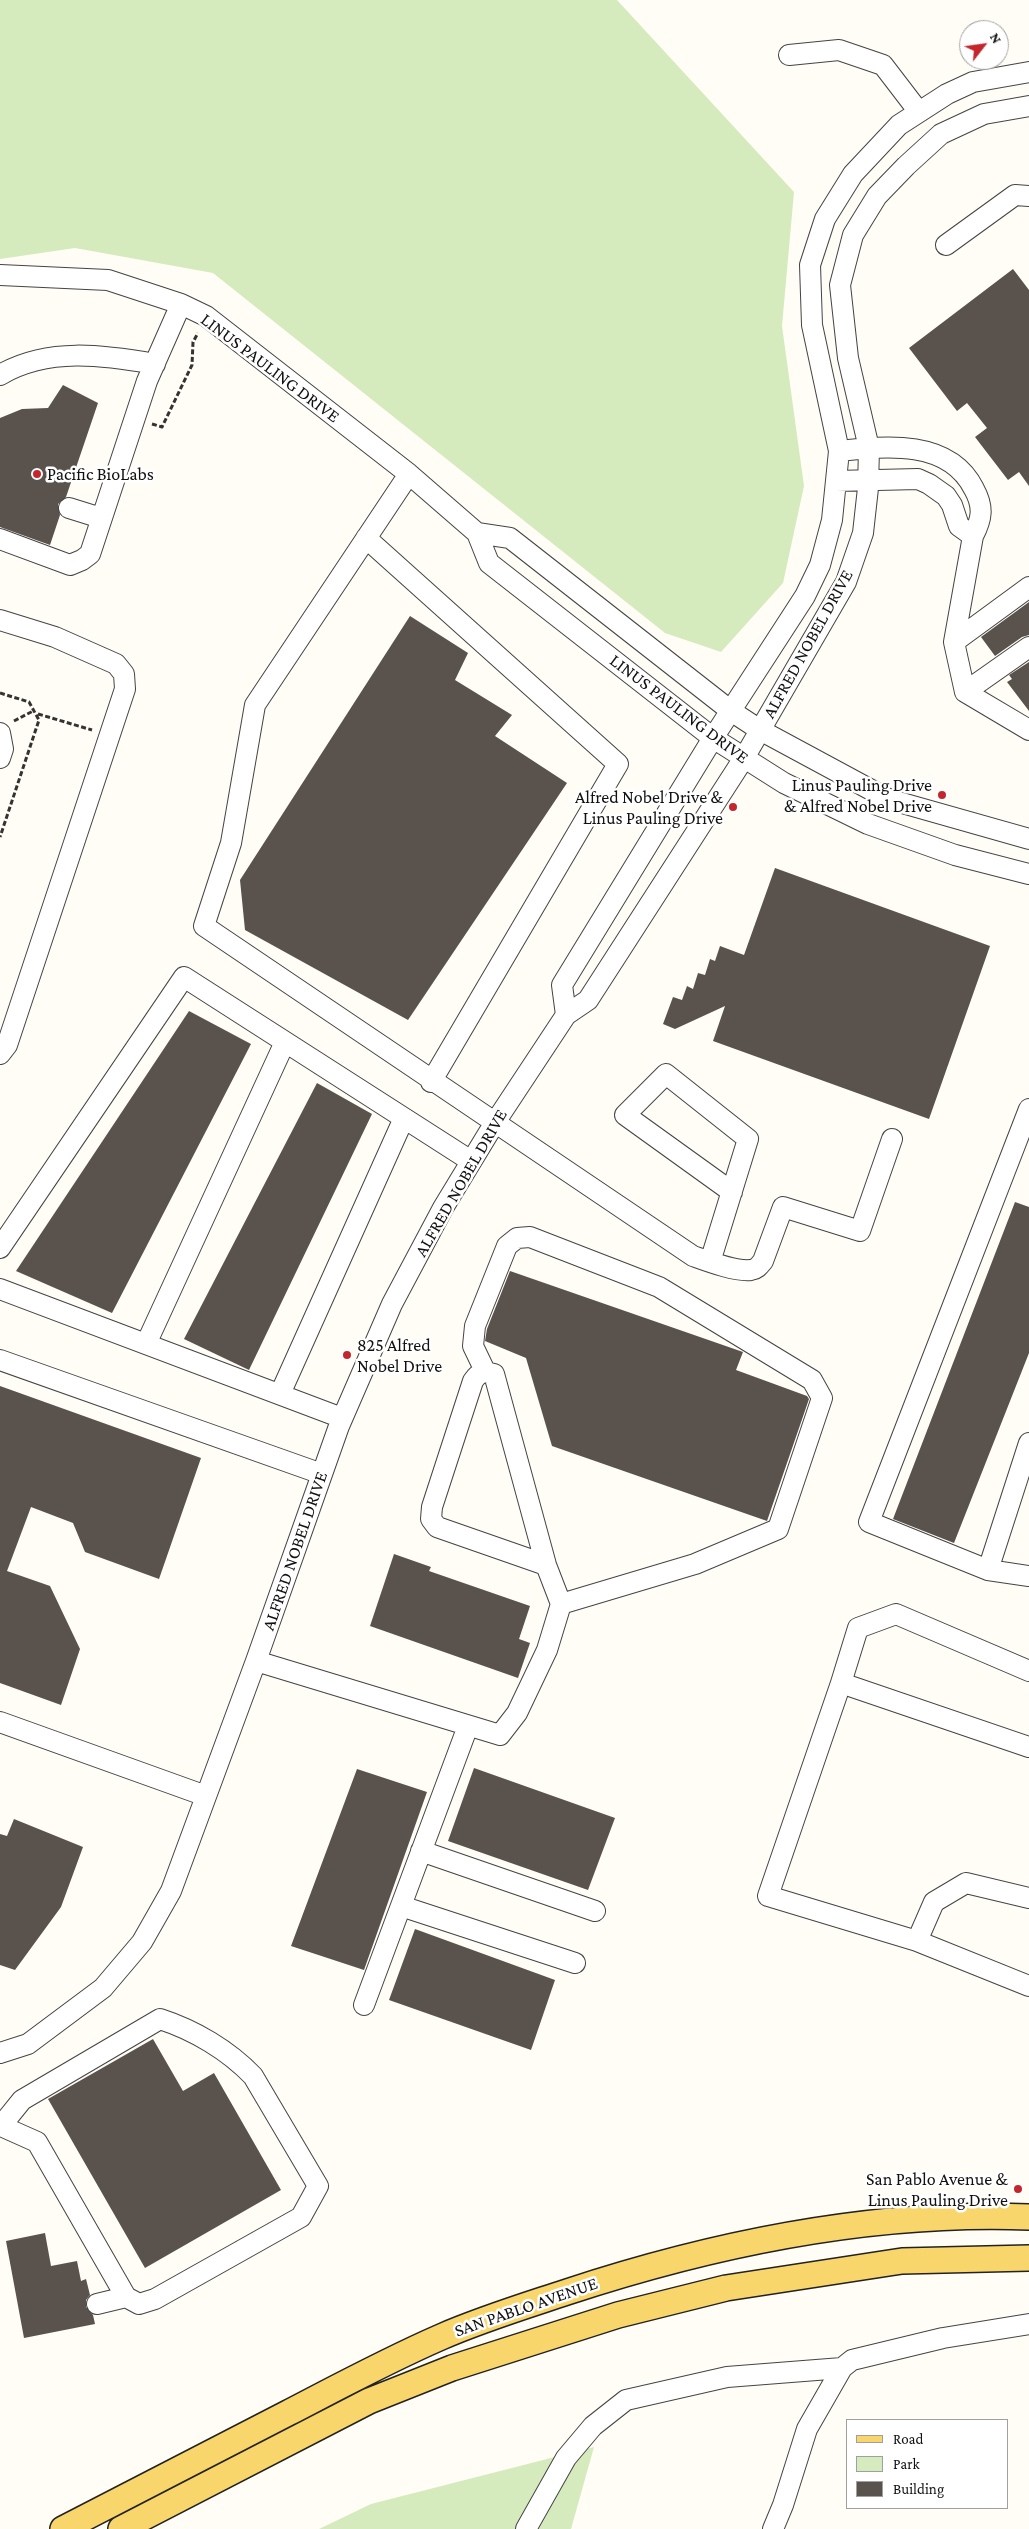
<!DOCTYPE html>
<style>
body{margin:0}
#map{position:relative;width:1029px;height:2529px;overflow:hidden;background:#fffdf5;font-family:"Crimson Pro",serif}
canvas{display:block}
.legend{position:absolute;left:846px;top:2419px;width:162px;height:90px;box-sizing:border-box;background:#fff;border:1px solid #a0a0a0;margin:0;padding:6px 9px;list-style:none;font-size:15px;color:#111}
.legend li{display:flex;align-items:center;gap:10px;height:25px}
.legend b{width:25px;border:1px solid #a0a0a0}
.north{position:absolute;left:959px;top:20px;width:50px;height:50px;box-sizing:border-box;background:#fff;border:1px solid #a0a0a0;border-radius:50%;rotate:60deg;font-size:14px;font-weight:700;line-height:20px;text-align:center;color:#111}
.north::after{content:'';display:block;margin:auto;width:18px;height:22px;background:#c4262e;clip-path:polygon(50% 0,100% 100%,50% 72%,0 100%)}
</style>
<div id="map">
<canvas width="1029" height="2529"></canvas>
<ul class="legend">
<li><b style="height:6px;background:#f9d66b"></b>Road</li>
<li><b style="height:14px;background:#d5ebbd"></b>Park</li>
<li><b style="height:14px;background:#5a524d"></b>Building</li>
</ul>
<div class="north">N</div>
</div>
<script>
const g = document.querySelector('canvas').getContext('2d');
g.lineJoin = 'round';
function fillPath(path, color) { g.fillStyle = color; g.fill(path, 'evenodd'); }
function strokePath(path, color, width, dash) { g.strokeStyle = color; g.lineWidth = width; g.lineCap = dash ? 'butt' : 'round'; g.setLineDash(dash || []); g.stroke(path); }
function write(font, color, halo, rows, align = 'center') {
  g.font = font + ' "Crimson Pro",serif'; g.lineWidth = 5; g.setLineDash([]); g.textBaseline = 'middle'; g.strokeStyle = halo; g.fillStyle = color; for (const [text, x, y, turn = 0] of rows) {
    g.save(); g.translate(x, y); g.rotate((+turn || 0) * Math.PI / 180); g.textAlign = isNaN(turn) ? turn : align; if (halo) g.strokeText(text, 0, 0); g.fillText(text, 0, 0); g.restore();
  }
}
const green = new Path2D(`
 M0 0H617L794 192 782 326 804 486 783 583 721 652 665 633 213 273 75 248 0 259Z
 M594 2447 571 2529H319L371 2504Z`);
const building = new Path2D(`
 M1013 269 1029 290V486L1019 472 1008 480 975 437 987 428 967 403 957 411 909 348Z
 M63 385 98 403 66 497 58 504 60 515 50 545 0 527V418L22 409 48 408Z
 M1029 602V635L1022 637 995 656 981 637Z
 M410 616 468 653 455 680 512 715 495 736 567 783 408 1020 245 930 240 880Z
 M1029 662V711L1007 682 1012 679 1009 675Z
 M775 868 990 946 929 1119 713 1041 725 1006 675 1029 663 1024 673 997 682 1000 687 986 693 989 698 973 705 975 710 959 715 961 720 946 744 955Z
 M189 1011 251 1044 112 1313 16 1271Z
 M317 1083 372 1114 249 1370 184 1339Z
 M1015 1202 1029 1207V1353L954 1543 893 1519Z
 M510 1271 743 1352 736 1370 807 1396 809 1399 767 1521 552 1446 526 1358 485 1341 487 1329Z
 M0 1386 201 1458 159 1579 85 1552 73 1523 31 1507 7 1571 50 1586 80 1649 61 1705 0 1683Z
 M394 1554 431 1567 429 1571 530 1606 519 1639 530 1643 518 1678 370 1626Z
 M474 1768 615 1818 588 1890 448 1841Z
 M357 1769 427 1792 364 1970 291 1946Z
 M14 1819 83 1847 61 1907 15 1970 0 1965V1834L7 1836Z
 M415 1929 555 1980 531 2050 389 2000Z
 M153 2039 183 2091 214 2073 281 2190 145 2268 48 2099Z
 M45 2233 51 2266 77 2261 81 2281 86 2279 90 2295 86 2300V2307L93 2315 95 2324 24 2338 6 2241Z`);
const path = new Path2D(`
 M152 424 162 427 192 365 193 342 198 333
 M0 693 29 702 39 720 0 837
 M38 714 92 730
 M14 721 35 710`);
const minor = new Path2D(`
 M789 55 839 50 883 65 919 112
 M946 245 1015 195 1029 196
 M0 275 108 280 181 304 206 316 409 474 477 533 489 563 713 738 784 783 868 824 955 855 1029 874
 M0 375C48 347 103 355 155 364
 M409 474 255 705 231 843 204 926 693 1256C707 1261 736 1272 751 1270 757 1269 759 1266 763 1261L783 1207 860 1231 892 1139
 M836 481 918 479 929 484 946 496 952 505 959 526 973 536C982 519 984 507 974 489 949 439 886 446 839 451
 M69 508 101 518
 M477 533 510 538 731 711 760 730 888 799 1029 839
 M973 536 954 642 965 692 1029 730
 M366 538 618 764 431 1082
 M0 539 70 565 82 560 90 554 147 381 181 304
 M0 620 55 637 116 664 124 674 125 689 7 1045 0 1054
 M954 642 1029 587
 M965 692 1029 647
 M0 733 3 749 0 758
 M566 1015 562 985 713 738 805 596 820 565 832 520 839 451 812 325 810 265 825 219 853 174 899 125 947 94 973 82 1029 72
 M1029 1109 869 1522 988 1570 1029 1576
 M0 1248 184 977 471 1161
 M710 1262 748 1139 666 1074 625 1115 732 1192
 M0 1289 342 1418
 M146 1344 285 1042
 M0 1360 322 1474
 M485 1371 473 1346 475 1326 507 1246 517 1238 530 1237 659 1287 812 1380 822 1398 778 1529 695 1564 561 1604
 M280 1394 404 1118
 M988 1570 1029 1443
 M256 1661 500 1735 517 1713 547 1650 561 1604 546 1565 494 1374C484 1371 479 1372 473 1381L432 1507 431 1519 437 1527 546 1565
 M1029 1671 896 1614 858 1628 841 1683 1029 1747
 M841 1683 768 1896 917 1941 934 1902 966 1883 1029 1898
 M0 1722 206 1796
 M421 1851 595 1911
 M401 1906 575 1963
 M917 1941 1029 1986
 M364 2005 468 1726
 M160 2019C194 2030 228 2050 253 2076L318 2186 301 2217 155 2299 139 2304 126 2297 37 2142 1 2126 22 2100Z
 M0 2053 28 2044 103 1988 142 1942 171 1891 256 1661 339 1426 392 1304 443 1208 494 1124 566 1015 588 1000 744 758 846 582 863 533 868 488 869 448 848 358 840 285 853 235 877 196 906 166 941 134 984 114 1029 106
 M97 2304 126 2297
 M526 2529 566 2458 593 2426 626 2400 727 2377 842 2368 852 2360 943 2338 1029 2324
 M773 2529 783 2505 807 2429 842 2368`);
const major = new Path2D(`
 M63 2529C138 2490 213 2452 288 2413 338 2387 388 2360 441 2337 482 2319 525 2306 567 2292 716 2243 872 2211 1029 2217
 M121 2529 369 2401 452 2368 618 2315 726 2288 902 2261 1029 2258`);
const markers = [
 [37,474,5,"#c4262e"],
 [942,795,5,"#c4262e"],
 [733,807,5,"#c4262e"],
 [347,1355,5,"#c4262e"],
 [1018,2189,5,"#c4262e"]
];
const streetNames = [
 ["LINUS PAULING DRIVE",270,368,37],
 ["ALFRED NOBEL DRIVE",808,644,-61],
 ["LINUS PAULING DRIVE",679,709,37],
 ["ALFRED NOBEL DRIVE",461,1183,-60],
 ["ALFRED NOBEL DRIVE",295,1551,-71],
 ["SAN PABLO AVENUE",526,2307,-19]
];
const poiNames = [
 ["Pacific BioLabs",47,474,"left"],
 ["Linus Pauling Drive",932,785],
 ["& Alfred Nobel Drive",932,806],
 ["Alfred Nobel Drive &",723,797],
 ["Linus Pauling Drive",723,818],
 ["825 Alfred",357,1345,"left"],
 ["Nobel Drive",357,1366,"left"],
 ["San Pablo Avenue &",1008,2179],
 ["Linus Pauling Drive",1008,2200]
];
fillPath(green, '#d5ebbd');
fillPath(building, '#5a524d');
strokePath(minor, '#444', 22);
strokePath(major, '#222', 28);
strokePath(path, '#333', 3, [5, 2.5]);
strokePath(minor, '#fff', 20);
strokePath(major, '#f9d66b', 25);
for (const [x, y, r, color] of markers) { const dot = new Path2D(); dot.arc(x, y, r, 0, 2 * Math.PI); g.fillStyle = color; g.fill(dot); strokePath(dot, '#fff', 2); }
write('18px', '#111', '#fff', streetNames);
write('18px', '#111', '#fff', poiNames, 'right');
</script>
